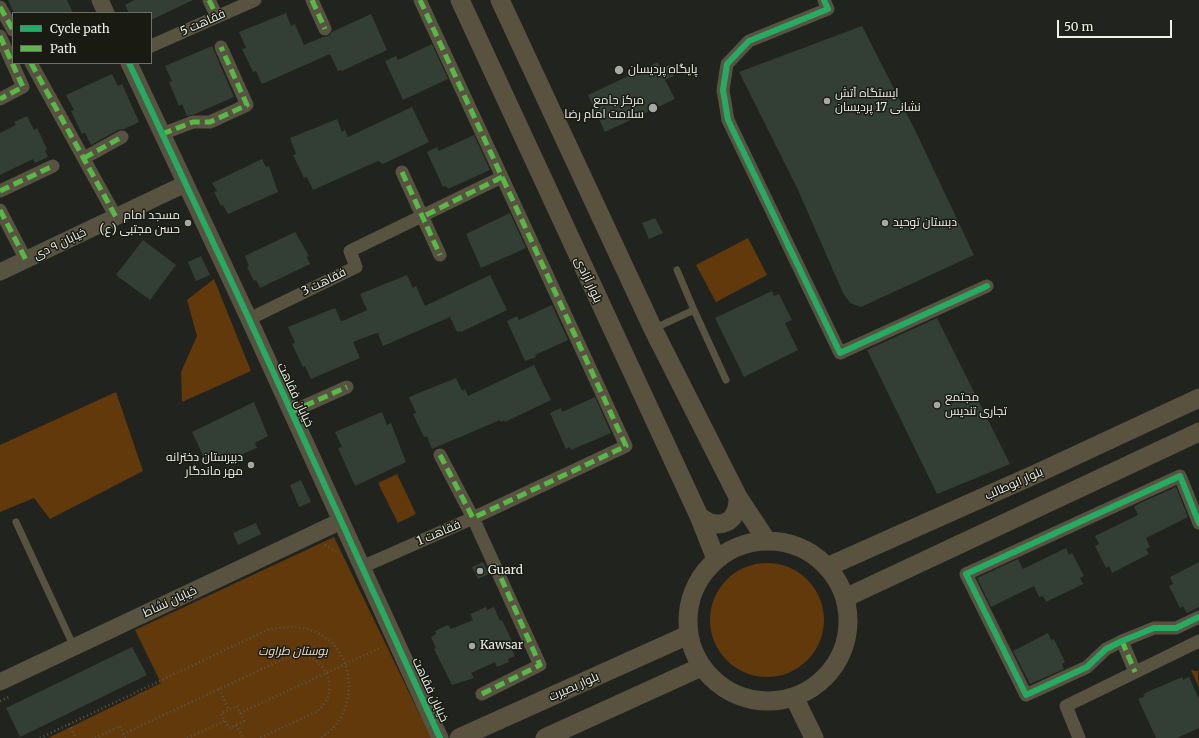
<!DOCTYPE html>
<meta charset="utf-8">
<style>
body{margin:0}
#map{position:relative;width:1199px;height:738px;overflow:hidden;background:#21231e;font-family:Merriweather,serif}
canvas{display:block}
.legend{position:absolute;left:12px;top:12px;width:140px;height:52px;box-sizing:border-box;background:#191b13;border:1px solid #6e7069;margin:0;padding:5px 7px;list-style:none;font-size:12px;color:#eef0ea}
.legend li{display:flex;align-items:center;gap:8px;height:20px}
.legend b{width:20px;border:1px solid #6e7069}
.scale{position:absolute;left:1057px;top:20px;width:115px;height:18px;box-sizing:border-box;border:2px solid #eef0ea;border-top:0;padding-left:5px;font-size:12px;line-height:14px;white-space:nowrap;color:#eef0ea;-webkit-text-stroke:3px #191b13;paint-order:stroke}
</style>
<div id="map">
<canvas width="1199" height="738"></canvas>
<ul class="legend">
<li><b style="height:5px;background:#26ab63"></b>Cycle path</li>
<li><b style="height:5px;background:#58b947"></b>Path</li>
</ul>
<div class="scale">50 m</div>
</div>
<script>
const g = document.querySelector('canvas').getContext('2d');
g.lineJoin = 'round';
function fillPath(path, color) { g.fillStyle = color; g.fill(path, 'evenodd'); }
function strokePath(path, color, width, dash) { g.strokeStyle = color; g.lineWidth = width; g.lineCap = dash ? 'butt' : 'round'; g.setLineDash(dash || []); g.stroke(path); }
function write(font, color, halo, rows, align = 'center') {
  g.font = font + ' Merriweather,Cairo,serif'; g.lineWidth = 3; g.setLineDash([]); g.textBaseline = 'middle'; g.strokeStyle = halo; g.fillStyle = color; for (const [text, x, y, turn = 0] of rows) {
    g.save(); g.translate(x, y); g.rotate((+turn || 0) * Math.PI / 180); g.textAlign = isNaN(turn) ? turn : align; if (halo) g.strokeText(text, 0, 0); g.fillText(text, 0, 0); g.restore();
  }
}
const green = new Path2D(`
 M748 238 767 275 716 302 696 265Z
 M214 279 251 371 182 402 181 372 197 336 187 300Z
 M116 392 143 471 50 519 34 498 0 512V445Z
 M397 474 416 514 398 523 378 483Z
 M334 537 431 738H48L161 683 135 630Z
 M710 620a57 57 0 1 1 114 0a57 57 0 1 1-114 0Z
 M1191 670 1198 671 1199 688Z`);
const building = new Path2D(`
 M8 0H67L73 13H14Z
 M134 0H193L151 20V13H129L125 5Z
 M286 13 291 26 295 24 304 45 323 37 329 36 332 32 371 14 387 50 342 71 341 70 338 71 330 54 262 84 256 71 253 72 242 49 246 48 239 32Z
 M862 26 915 130 974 255 861 307 850 303 843 293 798 190 739 72Z
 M432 44 448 79 403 100 385 61 396 56 398 60Z
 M212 46 234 97 195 114 187 116 182 104 179 106 169 82 172 81 165 66Z
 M658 62 661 69 669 65 674 76 665 80 675 99 605 132 588 95Z
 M112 74 118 86 122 84 139 122 124 129 118 130 91 145 85 133 82 134 71 111 74 110 66 95Z
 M412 107 429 142 383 164 378 161 313 190 307 177 304 178 293 155 296 154 290 138 337 119 342 132 345 130 348 137Z
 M27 116 34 130 37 128 47 149 45 150 48 157 35 163 33 159 0 175V133L16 125 14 122Z
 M474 135 490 170 448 189 446 186 443 187 427 152 437 147 439 151Z
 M262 159 266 167 269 166 278 192 228 214 223 205 221 206 214 192 217 191 212 183Z
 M510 213 526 248 481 268 466 234Z
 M655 218 663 233 649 239 642 223Z
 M295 232 309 256 307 257 310 264 260 288 256 280 254 281 247 267 249 266 245 256Z
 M143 240 176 265 150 300 116 275Z
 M201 256 210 275 196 281 188 262Z
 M407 275 413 288 416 286 425 306 490 275 507 310 461 332 460 331 457 332 450 317 383 346 378 333 374 334 353 342 360 358 311 379 305 366 303 367 292 344 295 343 288 327 335 308 341 321 345 320 367 310 360 294Z
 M772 291 774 296 779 294 792 320 785 323 798 350 744 377 715 318Z
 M552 305 568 340 535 355 536 357 525 361 507 321 517 316 519 320Z
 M937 318 1010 464 937 494 867 350Z
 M534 365 551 400 505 422 504 420 501 422 500 420 432 449 427 436 424 437 413 414 416 413 409 397 456 378 462 391 465 389 468 396Z
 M595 397 611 433 571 450 570 447 566 449 550 413 561 408 562 412Z
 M254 402 268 436 255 443 257 448 223 462 220 458 207 464 192 432Z
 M382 412 387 425 391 423 406 462 355 486 338 448 342 447 335 432Z
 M301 480 311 502 299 507 290 485Z
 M1176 487 1188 517 1146 538 1150 547 1146 549 1149 554 1112 573 1109 566 1106 568 1095 546 1099 544 1095 536 1138 515 1134 507 1138 504Z
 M256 523 261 534 238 545 233 533Z
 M1066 548 1069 555 1072 553 1084 576 1080 578 1083 584 1046 602 1043 596 1039 597 1034 586 991 607 977 578 1018 559 1023 569Z
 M483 562 489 574 478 579 472 567Z
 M1199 562V607L1187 613 1183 606 1180 608 1169 586 1173 584 1170 577Z
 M486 607 487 610 494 607 500 621 502 620 512 641 509 643 515 656 508 659 509 662 497 667 495 662 471 673 474 678 452 685 434 649 436 648 431 637 436 634 435 631 448 625 451 629 473 620 470 614Z
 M1048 633 1051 640 1054 639 1065 662 1062 664 1064 669 1030 684 1013 651Z
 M132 647 147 675 20 737 6 708Z
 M1182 677 1183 680 1189 677 1199 699V728L1177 738H1156L1138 699 1145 696 1143 694Z`);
const path = new Path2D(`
 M325 545 336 551
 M219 689 229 710
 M0 701 9 697
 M237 706 244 721 229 728 221 713Z
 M240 713 382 647
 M69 724 76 738
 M236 725 243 738
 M123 734 292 655C325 651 344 692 316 712L260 738
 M40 738 267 630C283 627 297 625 313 631 358 647 361 716 320 738
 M95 738 120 726 125 738
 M187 738 225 721`);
const service = new Path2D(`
 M694 310 726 380
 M653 329 694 310 677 270
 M16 522 74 647`);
const minor = new Path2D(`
 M209 0 217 17
 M312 0 325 29
 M824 0 828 9 749 41 727 64 723 90 728 120 840 353 987 286
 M0 7 13 30
 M0 36 23 87 0 99
 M151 46 255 0
 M31 63 116 217
 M162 134 193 122H210L247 105 221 47
 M84 158 122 137
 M402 172 440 255
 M0 191 53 166
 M0 210 26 260
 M249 319 356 267 350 251 502 177 420 0
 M291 412 347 387
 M440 455 473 518 626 446 502 177
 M1199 523 1180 476 966 574 1026 695 1087 667 1106 649 1122 641 1154 628H1176L1199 617
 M362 567 473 518 540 665 482 694
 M1122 641 1135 672
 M1079 738 1066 706 1199 641`);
const tertiary = new Path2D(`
 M100 0 106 13
 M129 63 249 319 440 738
 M0 272 185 184
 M0 682 341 521`);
const secondary = new Path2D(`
 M460 0 699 516 716 559
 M500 0 653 329 738 497 767 541
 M699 516C718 532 739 523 738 497
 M688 621a80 80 0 1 1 160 0a80 80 0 1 1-160 0Z
 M827 567 1038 473 1199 398
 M845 598 1199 432
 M794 697 814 738
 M459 738 688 635
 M545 738 701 667`);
const quiet = new Path2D(`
 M209 0 217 17
 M312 0 325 29
 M420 0 502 177 422 217
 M0 7 13 30
 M0 36 23 87 0 99
 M31 63 116 217
 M162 134 193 122H210L247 105 221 47
 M84 158 122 137
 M402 172 440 255
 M0 191 53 166
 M0 210 26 260
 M291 412 347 387
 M440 455 473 518 626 446 502 177
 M1122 641 1135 672
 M482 694 540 665 493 560`);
const cycleway = new Path2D(`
 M824 0 828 9 749 41 727 64 723 90 728 120 840 353 987 286
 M129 63 249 319 440 738
 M1199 523 1180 476 966 574 1026 695 1087 667 1106 649 1122 641 1154 628H1176L1199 617`);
const markers = [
 [619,70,5,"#a6a8a3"],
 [827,101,4,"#a6a8a3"],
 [653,108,5,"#a6a8a3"],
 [188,223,4,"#a6a8a3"],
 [885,223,4,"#a6a8a3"],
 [937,405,4,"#a6a8a3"],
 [251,465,4,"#a6a8a3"],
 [480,571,4,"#a6a8a3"],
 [472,646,4,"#a6a8a3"]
];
const streetNames = [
 ["فقاهت 5",203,23,-24],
 ["خیابان ۹ دی",60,244,-26],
 ["بلوار آزادی",588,280,65],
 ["فقاهت 3",324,282,-26],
 ["خیابان فقاهت",295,395,65],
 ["بلوار ابوطالب",1014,484,-24],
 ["فقاهت 1",439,533,-23],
 ["خیابان نشاط",170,602,-25],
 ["بلوار بصیرت",574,687,-24],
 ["خیابان فقاهت",430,690,65]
];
const poiNames = [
 ["پایگاه پردیسان",628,70],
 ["ایستگاه آتش",835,94],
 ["نشانی 17 پردیسان",835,108],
 ["مرکز جامع",644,101,"right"],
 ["سلامت امام رضا",644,115,"right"],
 ["مسجد امام",180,216,"right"],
 ["حسن مجتبی (ع)",180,230,"right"],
 ["دبستان توحید",893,223],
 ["مجتمع",945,398],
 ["تجاری تندیس",945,412],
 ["دبیرستان دخترانه",243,458,"right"],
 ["مهر ماندگار",243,472,"right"],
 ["Guard",488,571],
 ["Kawsar",480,646]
];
const parkNames = [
 ["بوستان طراوت",293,652]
];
fillPath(green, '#62390b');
fillPath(building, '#333f35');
strokePath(path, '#5a574a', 2.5, [1, 3]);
strokePath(service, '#585341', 7);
strokePath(minor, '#585341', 13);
strokePath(tertiary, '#585341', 17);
strokePath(secondary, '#59523e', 19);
strokePath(quiet, '#58b947', 5, [10, 5]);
strokePath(cycleway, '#26ab63', 6);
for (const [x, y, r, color] of markers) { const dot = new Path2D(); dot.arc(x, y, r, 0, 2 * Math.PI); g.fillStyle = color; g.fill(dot); strokePath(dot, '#191b13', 1.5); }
write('12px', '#eef0ea', '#191b13', streetNames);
write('12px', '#eef0ea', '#191b13', poiNames, 'left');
write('italic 12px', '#f4e0d0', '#191b13', parkNames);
</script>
